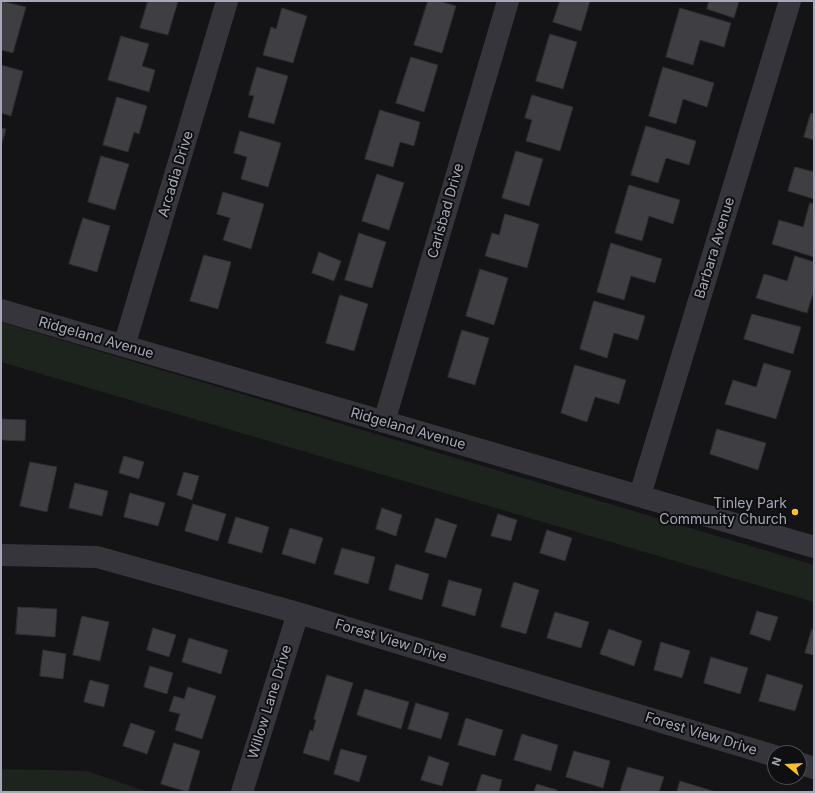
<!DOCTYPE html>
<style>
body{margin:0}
#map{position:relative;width:815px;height:793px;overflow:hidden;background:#141416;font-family:Inter,sans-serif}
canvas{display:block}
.frame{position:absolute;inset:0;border:2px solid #a5a9b7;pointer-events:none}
.north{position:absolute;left:767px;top:745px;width:40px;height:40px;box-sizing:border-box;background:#0f0f11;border:1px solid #4b4d53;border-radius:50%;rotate:288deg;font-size:11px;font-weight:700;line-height:16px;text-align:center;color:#a5a9b7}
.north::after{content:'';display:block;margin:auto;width:14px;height:18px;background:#f8c02a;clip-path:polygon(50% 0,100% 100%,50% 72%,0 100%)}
</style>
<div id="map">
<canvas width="815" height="793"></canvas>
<div class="frame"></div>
<div class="north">N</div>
</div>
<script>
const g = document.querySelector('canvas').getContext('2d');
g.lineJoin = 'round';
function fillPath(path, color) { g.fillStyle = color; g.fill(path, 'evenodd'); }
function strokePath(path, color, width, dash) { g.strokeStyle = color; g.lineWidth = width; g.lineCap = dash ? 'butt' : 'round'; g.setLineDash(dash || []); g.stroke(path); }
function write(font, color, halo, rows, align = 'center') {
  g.font = font + ' Inter,sans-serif'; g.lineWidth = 4; g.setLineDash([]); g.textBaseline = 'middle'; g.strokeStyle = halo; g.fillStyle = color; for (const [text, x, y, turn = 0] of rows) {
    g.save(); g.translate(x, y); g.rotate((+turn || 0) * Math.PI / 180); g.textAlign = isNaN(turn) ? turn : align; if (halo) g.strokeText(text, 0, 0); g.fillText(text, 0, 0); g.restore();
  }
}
const green = new Path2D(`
 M1 322 814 565V602L1 362Z
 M1 769 87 771 148 792H1Z`);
const building = new Path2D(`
 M1 1 26 7 13 53 1 50Z
 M148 1H178L168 35 140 28Z
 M428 1H439L456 6 442 53 414 45Z
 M560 1H590L581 31 553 22Z
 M709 1H739L734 18 707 9Z
 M282 8 307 16 293 63 263 55 271 27 276 29Z
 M680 8 731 23 724 47 700 40 693 65 666 57Z
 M550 34 577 42 563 89 536 81Z
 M121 36 149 44 142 66 155 70 149 92 108 80Z
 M411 57 438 65 424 112 396 103Z
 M1 65 23 71 11 116 1 113Z
 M257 67 288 76 274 124 248 117 254 96 249 95Z
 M663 67 714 83 707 107 683 99 676 124 649 116Z
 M532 95 573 107 560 151 526 141 532 120 525 118Z
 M117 97 147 106 139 134 134 132 128 152 103 145Z
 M380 110 420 122 414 146 400 142 393 167 365 159Z
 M811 113 814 114V140L804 137Z
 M646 126 696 141 689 165 666 158 658 183 631 175Z
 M1 128 6 129 1 146Z
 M240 131 281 143 268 187 241 179 247 157 234 153Z
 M516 151 543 159 529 206 502 198Z
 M101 156 129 164 115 210 88 202Z
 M795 167 814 172V199L788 191Z
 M377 174 404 183 389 230 362 221Z
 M629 185 680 200 673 224 649 216 642 241 615 233Z
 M223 192 264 204 251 249 223 240 230 218 217 214Z
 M810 203 814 204V257L772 244 779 220 803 227Z
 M505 214 539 224 527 268 485 256 492 233 499 235Z
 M83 218 110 226 97 272 69 264Z
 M359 233 386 242 372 288 345 280Z
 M611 243 662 259 655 283 631 276 624 300 597 292Z
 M319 252 341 261 334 281 312 273Z
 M204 255 231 262 218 309 190 301Z
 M795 256 814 262V290L807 313 756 298 764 274 787 281Z
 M480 269 508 278 494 325 466 316Z
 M340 295 368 304 354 351 326 343Z
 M594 301 645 316 638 340 614 333 607 358 580 349Z
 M752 314 801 327 793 354 744 339Z
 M462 330 489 338 475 385 448 377Z
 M764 363 791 371 776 419 725 404 733 380 756 387Z
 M575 365 626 380 619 404 595 397 587 422 561 413Z
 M2 419 26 420 25 441 2 440Z
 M717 429 766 443 758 470 710 454Z
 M124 456 144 462 139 479 119 473Z
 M30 462 57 467 47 512 20 506Z
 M184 472 199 476 192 500 177 495Z
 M75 483 108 491 102 516 69 508Z
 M130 493 165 503 158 526 124 517Z
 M193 504 226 514 218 541 185 531Z
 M382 508 402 515 396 536 376 529Z
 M498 514 517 520 511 541 491 536Z
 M236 517 269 527 262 553 228 543Z
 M436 518 457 525 446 558 425 552Z
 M290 528 323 538 315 564 282 554Z
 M547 530 572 538 565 561 540 553Z
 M342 548 375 557 368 584 334 574Z
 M396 564 429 574 422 600 389 590Z
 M449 580 482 589 475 616 442 606Z
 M514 582 539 590 526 634 501 627Z
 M18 607 57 609 55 637 16 634Z
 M757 611 778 617 770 641 750 634Z
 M555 612 589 622 581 648 547 638Z
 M82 616 109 622 100 661 73 655Z
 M153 628 176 635 169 657 147 650Z
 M609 629 642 641 634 666 600 654Z
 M812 629 814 630V655L805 653Z
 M189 638 228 650 221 674 182 662Z
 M661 642 690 651 682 678 654 670Z
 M43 650 66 654 63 679 40 676Z
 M711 657 748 668 740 694 704 683Z
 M150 666 173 673 167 694 144 687Z
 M767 674 803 685 795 711 759 701Z
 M327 675 353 683 329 761 303 753 310 730 313 731 316 720 314 719Z
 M90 680 109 685 104 707 84 702Z
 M188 687 216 696 202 739 175 730 180 714 169 711 174 696 184 699Z
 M365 689 409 702 401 729 357 715Z
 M416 703 449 713 441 739 408 729Z
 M466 718 503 730 495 756 458 745Z
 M131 723 155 731 147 754 123 746Z
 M522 734 558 745 551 771 514 760Z
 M174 743 200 751 188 792 161 784Z
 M341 749 367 756 359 782 334 774Z
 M574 751 610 761 603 788 566 777Z
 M429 756 449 763 442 786 421 780Z
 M628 767 664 777 659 792H620Z
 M482 774 502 780 499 792H476Z
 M680 781 716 792H677Z
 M537 784 557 790V792H534Z`);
const street = new Path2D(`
 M1 310 814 547
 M124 346 227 1
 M384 422 508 1
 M640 495 790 1
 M1 555 97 557 298 613 775 756
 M799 763 814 768
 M242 792 298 613`);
const markers = [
 [795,512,4,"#f8c02a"]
];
const streetNames = [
 ["Arcadia Drive",176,174,-73],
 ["Carlsbad Drive",446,211,-74],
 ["Barbara Avenue",715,248,-73],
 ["Ridgeland Avenue",96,338,16],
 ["Ridgeland Avenue",408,429,16],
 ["Forest View Drive",391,641,17],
 ["Willow Lane Drive",270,702,-73],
 ["Forest View Drive",701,734,17]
];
const poiNames = [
 ["Tinley Park",787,504],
 ["Community Church",787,520]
];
fillPath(green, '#1c241d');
fillPath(building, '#3e3e43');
strokePath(building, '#2e2e32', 1);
strokePath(street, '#35353b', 22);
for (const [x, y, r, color] of markers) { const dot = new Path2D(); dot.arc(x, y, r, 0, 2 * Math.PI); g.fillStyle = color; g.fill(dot); strokePath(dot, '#0f0f11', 1.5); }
write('14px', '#a5a9b7', '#0f0f11', streetNames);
write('14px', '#a5a9b7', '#0f0f11', poiNames, 'right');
</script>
